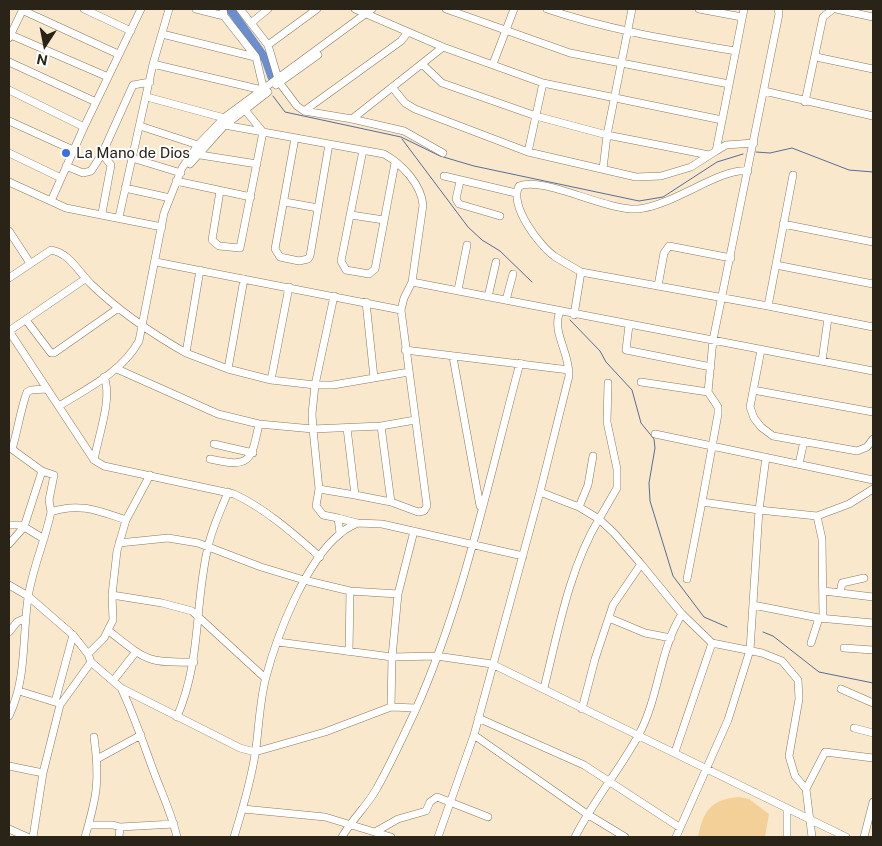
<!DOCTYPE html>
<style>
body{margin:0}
#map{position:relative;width:882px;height:846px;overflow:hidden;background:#f9e8cc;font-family:"Public Sans",sans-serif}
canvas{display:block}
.frame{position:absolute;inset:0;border:10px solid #292318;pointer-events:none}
.north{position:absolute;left:20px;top:20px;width:50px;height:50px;-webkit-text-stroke:4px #fff;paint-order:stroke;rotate:191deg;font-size:14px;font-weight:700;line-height:20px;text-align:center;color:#292318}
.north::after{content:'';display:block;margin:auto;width:18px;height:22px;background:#292318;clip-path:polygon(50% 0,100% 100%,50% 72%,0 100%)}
</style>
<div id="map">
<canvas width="882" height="846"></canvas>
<div class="frame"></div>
<div class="north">N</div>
</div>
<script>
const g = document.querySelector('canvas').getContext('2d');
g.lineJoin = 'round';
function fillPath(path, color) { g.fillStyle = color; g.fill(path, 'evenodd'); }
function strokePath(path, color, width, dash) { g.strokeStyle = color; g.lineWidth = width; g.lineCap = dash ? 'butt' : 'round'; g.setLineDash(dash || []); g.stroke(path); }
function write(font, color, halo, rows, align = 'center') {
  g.font = font + ' "Public Sans",sans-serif'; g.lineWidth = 4; g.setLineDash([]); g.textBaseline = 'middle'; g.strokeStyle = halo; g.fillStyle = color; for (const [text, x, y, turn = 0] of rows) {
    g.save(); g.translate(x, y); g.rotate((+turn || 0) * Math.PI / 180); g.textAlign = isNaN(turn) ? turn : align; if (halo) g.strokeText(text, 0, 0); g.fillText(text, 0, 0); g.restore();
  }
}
const green = new Path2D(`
 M739 797 749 799 769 814 765 837H698C703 811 711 799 739 797Z`);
const stream = new Path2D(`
 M273 96 285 112 401 137 440 156 474 166 639 201 663 197 717 162 743 154
 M402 139 468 227 482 240 500 251 532 282
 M756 152 770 153 792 148 849 170 873 172
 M570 320 600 351 606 362 632 390 641 423 654 439 655 448 649 483 650 501 673 576 704 617 727 627
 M763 632 773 636 819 672 873 683`);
const river = new Path2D(`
 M230 9 266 60 272 77`);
const minor = new Path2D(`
 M84 9 131 31
 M196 9 224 16
 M223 9 224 16 256 57 264 91
 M240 9 268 45 279 82 297 106 304 111 352 119 404 131 443 153
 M355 9 443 47 543 83 722 120
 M446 9 570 53 729 84
 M547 9C609 30 671 40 735 51
 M699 9 742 17
 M836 9 873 17
 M22 10 118 54
 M251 23 268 9
 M162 34 255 57
 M11 35 108 77
 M9 38 23 9
 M268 45 317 9
 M816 57 873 69
 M9 62 96 102
 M153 64 262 90
 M422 64 442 83 536 116 607 135 709 155
 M493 64 514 9
 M276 85 318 55
 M392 87 405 103 415 109 528 152 636 177 661 176 691 167 716 151 744 9
 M9 90 84 127
 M764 91 873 116
 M147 97 228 119
 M805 102 823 17 833 9
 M245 110 263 132
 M304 111 401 41 408 32
 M352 119 443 47
 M9 121 73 150
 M219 124 384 154C402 164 421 184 423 205L412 282 404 298 401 310 427 506 424 511 418 512 391 502 355 495
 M140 126 198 145
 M295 138 275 249 280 257 299 261 308 259 310 256 329 144
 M363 150 341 261 346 270 369 274 375 269 395 163
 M716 151 726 145 754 143
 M528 152 543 83
 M9 153 61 178
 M194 154 257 164
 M132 158 181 173
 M190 164 224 126 268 92
 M66 166 83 173 91 171 102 154 133 85 150 82
 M603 169 607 135 632 9
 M793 175 768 306 873 327
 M444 176 516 193
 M176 181 251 197
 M460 181 456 199 459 204 500 216
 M9 182 66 208 162 227
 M125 188 170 198
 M220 191 212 240 219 246 240 248 263 132
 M51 201 84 127 141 9
 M285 202 318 208
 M102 213 111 165 102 154
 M351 215 384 220
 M119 217 153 64 169 9
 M783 224 873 242
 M9 231 30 263
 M156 262 401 310
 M776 265 873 284
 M200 270 186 353 228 369
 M581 272C573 267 563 262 554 256 539 245 509 206 519 186 544 176 605 211 638 209 673 206 721 167 748 171
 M9 278 51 250C70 253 79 273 92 285 121 313 151 333 186 353
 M244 279 228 369 271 380
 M412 282 873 371
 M658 286 768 306
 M289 287 271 380 315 385 312 414 313 429 381 426 391 502
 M458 290 467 245
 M334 296 315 385H333L409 372
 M488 297 496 262
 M506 300 513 274
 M366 302 374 378
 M574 315 581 272 658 286 664 253 669 246 731 258
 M26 320 51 353H54L117 309
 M629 325 626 350 711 367
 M9 331 94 460 104 466 234 494C266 509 294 534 320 557
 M9 331 85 279
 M405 350 569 370
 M761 350 750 407 754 418 761 427 773 436 857 451 867 447 873 439
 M453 357 480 506
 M822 361 828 318
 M117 369 218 414 259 424 313 429 319 489
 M641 382 708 392
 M753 390 873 412
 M59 406C88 388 122 372 139 341L164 213 182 168 198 145 225 117 372 9
 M381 426 415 420
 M655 434 873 480
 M214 444 253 453
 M9 447 42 471 54 475 49 500 51 512
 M12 449C18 430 20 411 27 392L31 390 46 389
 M210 459C250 468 251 462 259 424
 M94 460C98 437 113 397 104 377
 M799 464 804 441
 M540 492 579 507 599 519C569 569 558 632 544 688
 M702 502 718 414V407L708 392 713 340 779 14 778 9
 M579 507 588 485 593 456
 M338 518 323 515 316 506 319 489 355 495 347 428
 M9 525H21L44 539
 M340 533 338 518 357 523 382 524 523 556
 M119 543 168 538 198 543 261 567 304 580 350 591 398 594
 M9 544 24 527 42 471
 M687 579 702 502 759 510 766 457
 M9 585 28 596 73 635 88 654 91 662 121 688 240 748 255 752 325 732 391 707 416 708
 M824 591 873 597
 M840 593 842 583 864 578
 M112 595 162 603 192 611 265 678
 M753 605 819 618 873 623
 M609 618 645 633 671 638
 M823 618 822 539 817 516 849 504 873 489
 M109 631C146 660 146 663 194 662
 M9 632 17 622 26 618
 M278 642 392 657 436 656 492 664 846 837
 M712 643 762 653 782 661 798 680 799 699 789 756 795 776 806 789 812 837
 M811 643 819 618
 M844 648 873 650
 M349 652 350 591
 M88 654 104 638 113 620 112 595 117 551 126 520 150 475
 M113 681 135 653
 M121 688C135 717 144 746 155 775 163 796 172 815 177 837
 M841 689 873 703
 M19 691 58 703
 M55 702 73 635
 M391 707 392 657 398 594 414 531
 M582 709 595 659 613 605 641 564 614 533 599 519 617 488V469L607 422 608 383
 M9 716C27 678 22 639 28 598 32 569 45 541 51 512 79 502 99 511 126 520
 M177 717C202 658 194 606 208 547 212 528 221 510 228 492
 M478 718 584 765 679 827
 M854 728 873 733
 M474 735 587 814 625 837
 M675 752 712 643 682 614
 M97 759 141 735
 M9 766 43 773
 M806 789 825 752 873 758
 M243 809 325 817 391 837
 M787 809V837
 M89 825H113L120 827 174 824
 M9 829 27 837
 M375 832 398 819 426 811 430 802 437 797 488 817
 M33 837 43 773 60 705 91 662
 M85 837C97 796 100 780 94 737
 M119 837 120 827
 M234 837C243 808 252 778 256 748 259 725 260 699 266 677 277 635 306 560 341 533 345 529 352 526 357 523
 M342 837C352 819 368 805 377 788 391 763 404 735 416 709 464 601 489 478 520 363
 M438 837 474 735 540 492 569 376C570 353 551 331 560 312
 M575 837C593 801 619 771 638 736 659 699 659 650 682 614L641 564
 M676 837 728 720 750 650 759 510 817 516
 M864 837 873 802`);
const markers = [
 [66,153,5,"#3c6fdf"]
];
const poiNames = [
 ["La Mano de Dios",76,153]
];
fillPath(green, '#f3d097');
strokePath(stream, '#586d97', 1);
strokePath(river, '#6c8dce', 9);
strokePath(minor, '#897a61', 8);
strokePath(minor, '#fff', 7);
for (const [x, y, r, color] of markers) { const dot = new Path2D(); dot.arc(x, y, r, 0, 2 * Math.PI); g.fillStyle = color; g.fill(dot); strokePath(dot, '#fff', 2); }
write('15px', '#292318', '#fff', poiNames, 'left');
</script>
